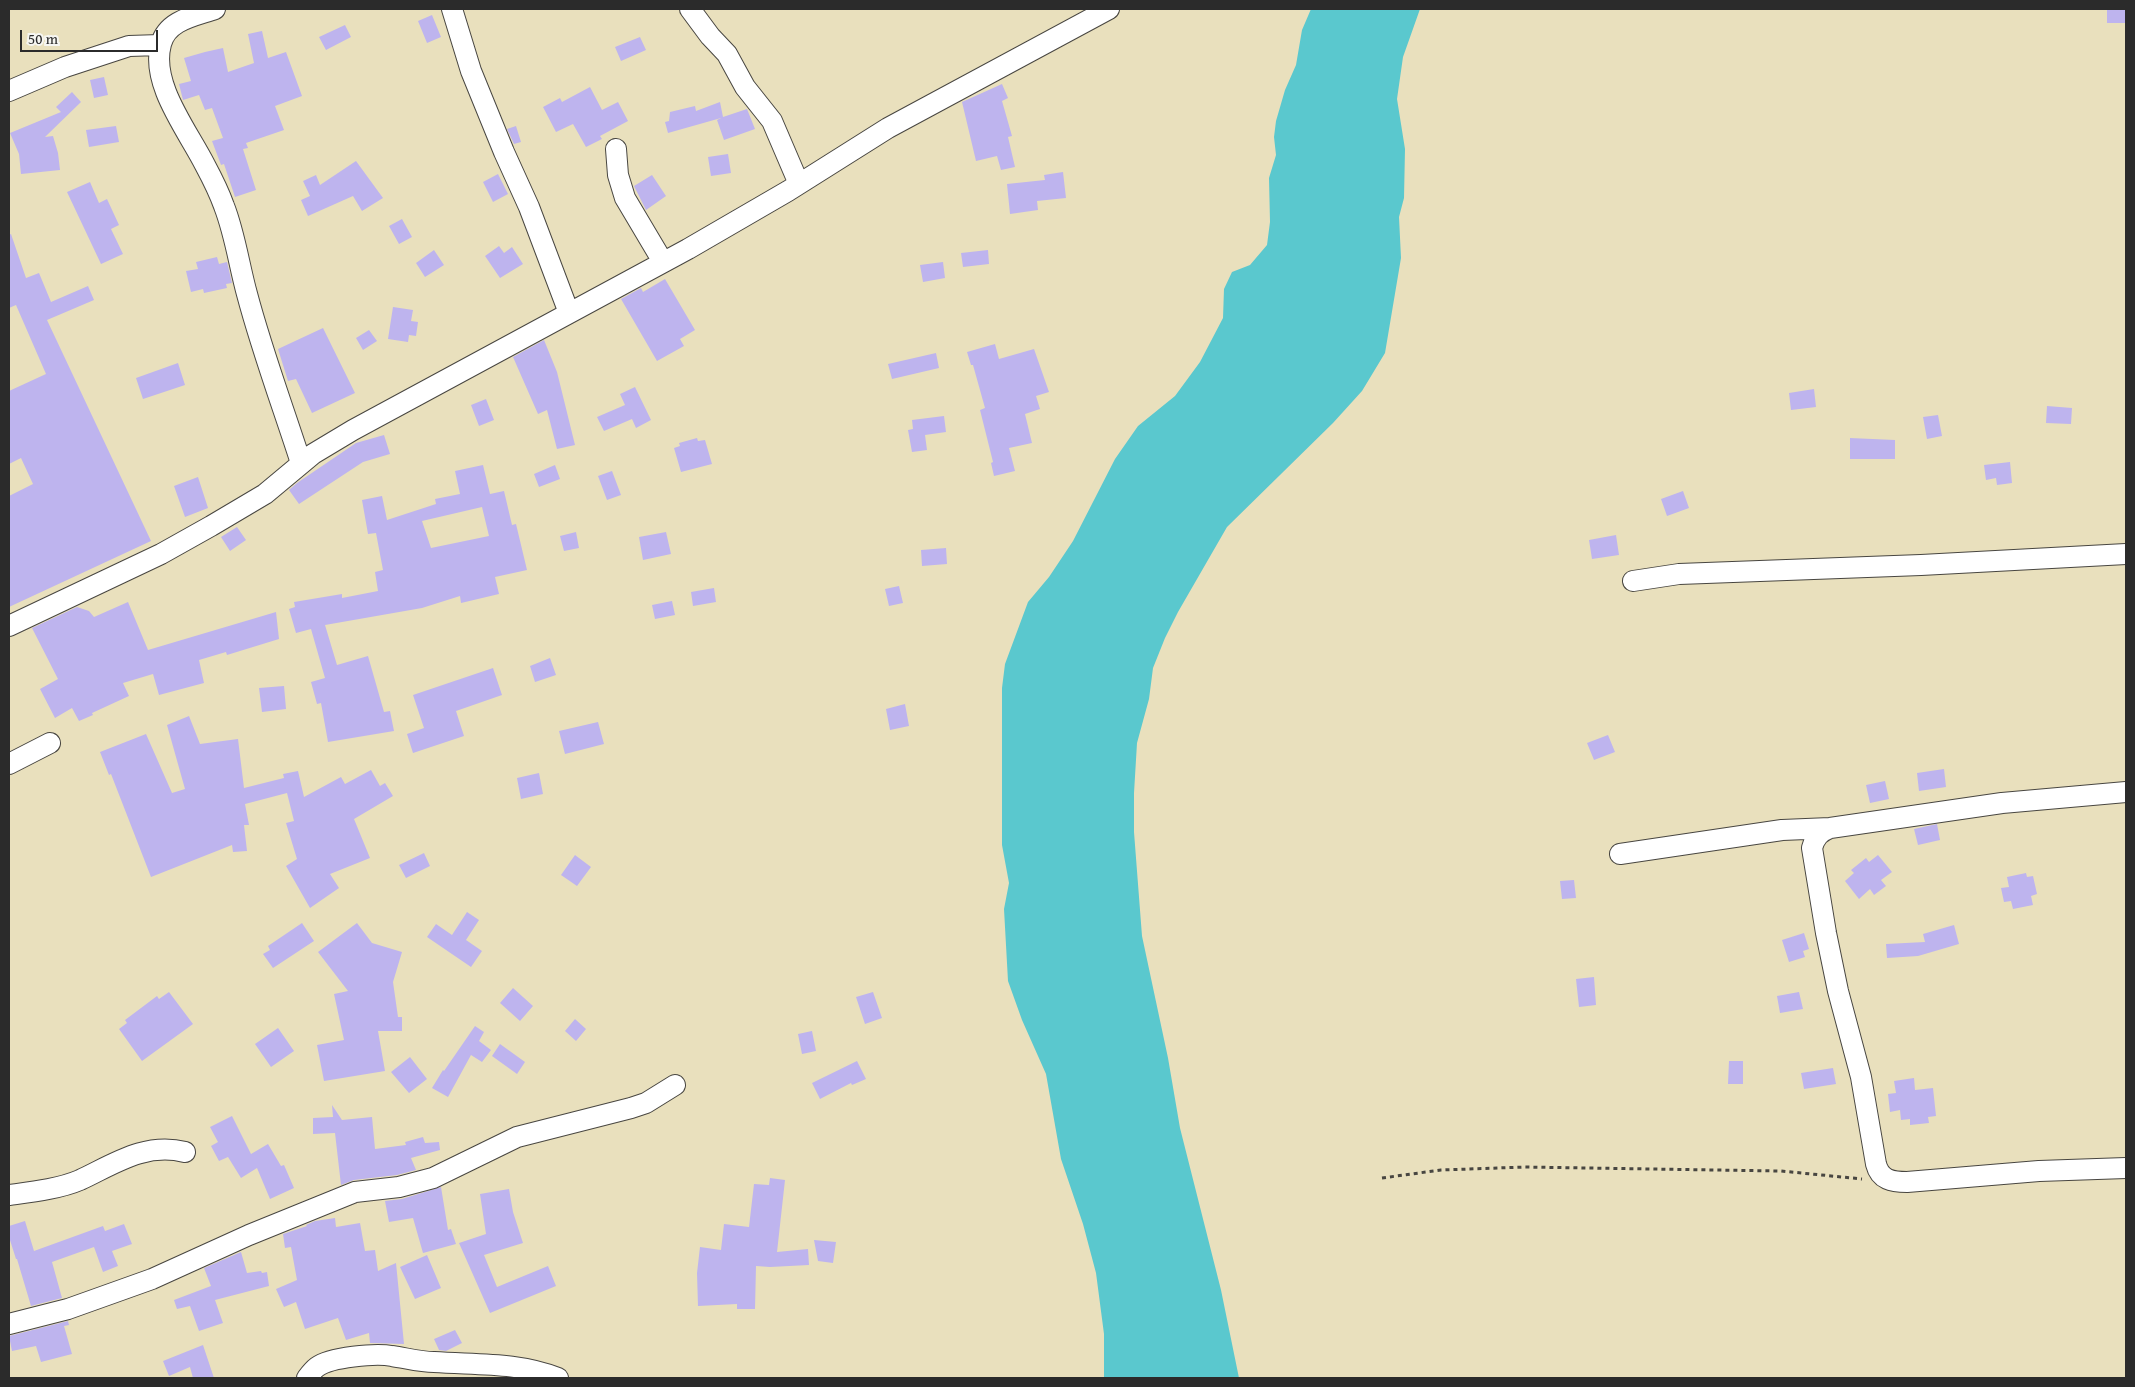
<!DOCTYPE html>
<style>
body{margin:0}
#map{position:relative;width:2135px;height:1387px;overflow:hidden;background:#e9e0bd;font-family:"Gentium Book Plus",serif}
canvas{display:block}
.frame{position:absolute;inset:0;border:10px solid #2b2b2b;pointer-events:none}
.scale{position:absolute;left:20px;top:30px;width:138px;height:22px;box-sizing:border-box;border:2px solid #2b2b2b;border-top:0;padding-left:6px;font-size:15px;line-height:18px;white-space:nowrap;color:#2b2b2b;-webkit-text-stroke:4px #f6f6f2;paint-order:stroke}
</style>
<div id="map">
<canvas width="2135" height="1387"></canvas>
<div class="frame"></div>
<div class="scale">50 m</div>
</div>
<script>
const g = document.querySelector('canvas').getContext('2d');
g.lineJoin = 'round';
function fillPath(path, color) { g.fillStyle = color; g.fill(path, 'evenodd'); }
function strokePath(path, color, width, dash) { g.strokeStyle = color; g.lineWidth = width; g.lineCap = dash ? 'butt' : 'round'; g.setLineDash(dash || []); g.stroke(path); }
const water = new Path2D(`
 M1311 9H1420L1403 57 1397 99 1405 149 1404 198 1399 217 1401 258 1385 353 1362 391 1333 423 1227 527 1178 612 1165 638 1153 668 1149 699 1137 743 1134 793V832L1142 936 1168 1058 1180 1128 1221 1290 1239 1378H1104V1334L1096 1273 1083 1224 1061 1159 1046 1074 1022 1020 1008 981 1004 909 1009 883 1002 845V688L1005 664 1028 602 1049 577 1073 541 1115 459 1138 426 1175 396 1200 362 1223 318 1224 289 1232 272 1250 265 1267 245 1270 222 1269 178 1276 155 1274 137 1276 121 1285 90 1296 65 1302 30Z`);
const building = new Path2D(`
 M2107 9H2126V23H2107Z
 M432 15 441 37 427 43 418 21Z
 M345 25 351 37 326 50 319 37Z
 M262 31 268 58 286 52 302 96 275 106 284 130 246 143 248 148 243 149 256 190 235 197 224 164 221 165 212 141 223 138 212 108 205 110 199 95 183 100 179 84 191 81 184 58 205 52 223 48 228 72 254 63 248 34Z
 M640 37 646 50 621 61 615 47Z
 M104 77 108 95 94 98 90 80Z
 M1002 84 1008 98 1002 101 1012 136 1008 137 1015 167 1001 170 997 156 976 161 962 102Z
 M590 87 602 110 618 102 628 121 600 136 602 139 586 147 573 124 556 132 543 107 560 98 562 102Z
 M72 92 81 102 45 137 53 136 58 153 60 170 21 174 19 154 10 133 61 112 56 107Z
 M720 102 723 117 747 109 755 129 724 140 717 120 721 118 668 133 665 122 669 121 670 112 695 106 696 111Z
 M116 126 119 142 89 147 86 130Z
 M516 126 521 142 514 144 507 129Z
 M728 154 731 173 711 176 708 157Z
 M356 161 383 198 362 211 353 196 308 216 301 200 310 196 303 181 316 175 320 185Z
 M1063 172 1066 198 1037 201 1038 210 1010 214 1007 184 1045 180 1044 175Z
 M498 174 508 194 493 202 483 182Z
 M652 175 666 196 646 210 634 186Z
 M90 182 99 203 107 199 119 225 111 229 123 254 101 264 67 192Z
 M402 219 412 237 399 244 389 226Z
 M11 234 26 278 39 273 51 302 88 286 94 300 47 320 151 541 9 607V496L33 484 21 458 9 464V391L46 374 16 305 9 308V235Z
 M499 246 504 253 512 247 523 264 500 278 485 256Z
 M434 250 444 265 425 277 416 263Z
 M988 250 989 264 963 267 961 253Z
 M217 257 219 264 227 262 232 283 226 284 227 288 204 293 203 289 191 292 186 271 198 269 196 262Z
 M943 262 945 278 923 282 920 265Z
 M665 279 695 330 680 339 684 346 657 361 621 299 641 288 643 292Z
 M393 307 413 310 411 321 418 322 416 336 409 335 408 342 388 339Z
 M323 328 355 393 312 413 296 379 288 381 278 349Z
 M369 330 377 341 363 350 356 338Z
 M544 340 557 372 575 445 557 449 547 410 538 414 513 357Z
 M995 344 999 359 1034 349 1049 392 1036 396 1040 409 1025 414 1032 443 1009 448 1015 471 994 476 991 463 993 462 980 410 985 408 973 365H971L967 352Z
 M936 353 939 368 892 379 888 364Z
 M178 363 185 385 143 399 136 378Z
 M635 387 651 420 636 428 632 419 604 431 597 417 625 405 620 394Z
 M1814 389 1816 407 1791 410 1789 393Z
 M486 399 494 420 479 426 471 405Z
 M2047 406 2072 408 2071 424 2046 423Z
 M1938 415 1942 436 1927 439 1923 417Z
 M944 416 946 432 925 435 927 450 912 452 908 430 913 429 912 420Z
 M384 435 390 454 363 462 299 504 289 490 297 483 356 443Z
 M697 438 698 441 705 440 712 464 681 472 674 448 680 446 679 443Z
 M1850 438 1895 440V459H1850Z
 M2010 462 2012 483 1997 485 1996 478 1986 480 1984 465Z
 M483 465 490 494 504 491 512 525 516 524 527 570 495 577 499 594 461 603 460 596 422 608 325 625 337 665 368 656 384 712 390 711 394 731 328 742 321 703 317 704 311 682 325 678 311 629 296 633 289 609 295 607 294 602 342 594V598L378 591 375 572 383 570 376 533 368 534 362 500 382 496 387 520 436 504 435 499 460 494 455 471ZM482 507 489 536 431 548 422 521Z
 M555 465 560 479 539 487 534 474Z
 M612 471 621 495 607 500 598 476Z
 M198 477 208 508 185 517 174 486Z
 M1683 491 1689 508 1667 516 1661 499Z
 M237 527 246 540 230 551 221 537Z
 M576 532 579 548 564 551 560 536Z
 M666 532 671 554 643 560 639 537Z
 M1616 535 1619 555 1592 559 1589 540Z
 M946 548 947 564 922 566 921 550Z
 M899 586 903 603 889 606 885 589Z
 M714 588 716 602 693 606 691 592Z
 M672 601 675 615 655 619 652 605Z
 M128 602 148 650 276 612 279 639 227 655 226 652 199 660 204 683 159 695 153 674 123 683 129 696 92 713 93 715 79 721 72 708 55 718 40 689 58 679 32 628 77 607 89 611 94 617Z
 M550 658 556 675 535 682 530 666Z
 M493 668 502 695 456 711 464 736 413 753 407 734 424 728 413 695Z
 M284 686 286 709 262 712 259 688Z
 M905 704 909 726 890 730 886 709Z
 M189 716 200 744 238 739 244 788 284 778 283 774 298 771 304 797 341 777 345 784 371 770 380 786 385 783 393 796 354 819 370 858 330 874 339 888 310 908 286 866 297 859 286 823 294 821 287 793 245 804 249 825H244L247 851 233 852 232 845 151 877 111 774 109 775 100 752 146 734 172 793 185 789 167 725Z
 M598 722 604 744 565 754 559 731Z
 M1608 735 1615 752 1594 760 1587 743Z
 M1944 769 1946 787 1919 791 1917 773Z
 M539 773 543 794 521 799 517 778Z
 M1885 781 1889 799 1870 803 1866 785Z
 M1937 824 1940 840 1918 845 1914 829Z
 M424 853 430 866 406 878 399 865Z
 M575 855 591 867 577 886 561 875Z
 M1878 855 1892 872 1881 880 1886 886 1874 895 1870 889 1859 899 1845 881 1854 873 1851 870 1866 858 1869 862Z
 M2026 873 2027 877 2033 876 2037 894 2031 896 2033 905 2013 909 2011 901 2004 902 2001 888 2009 887 2007 877Z
 M1574 880 1576 898 1562 899 1560 881Z
 M467 912 479 920 466 940 482 951 471 967 427 937 436 924 452 935Z
 M302 923 314 941 273 968 263 954 270 950 268 946Z
 M357 923 372 943 402 952 393 982 398 1017H402V1031H378L385 1071 324 1081 317 1045 344 1040 334 994 348 991 318 952Z
 M1954 925 1959 944 1918 956 1887 958 1886 944 1925 942 1923 934Z
 M1804 933 1809 949 1803 951 1805 957 1789 962 1782 940Z
 M1594 977 1596 1005 1579 1007 1576 979Z
 M513 988 533 1006 520 1021 500 1003Z
 M169 992 193 1024 142 1061 119 1029 127 1023 125 1020 157 996 159 999Z
 M873 992 882 1018 865 1024 856 997Z
 M1799 992 1803 1009 1780 1013 1777 996Z
 M575 1019 586 1029 576 1041 565 1031Z
 M475 1026 484 1032 479 1041 491 1050 482 1062 471 1055 448 1097 432 1088 443 1070 444 1071Z
 M278 1028 294 1051 271 1067 255 1044Z
 M812 1031 816 1051 802 1054 798 1034Z
 M500 1044 525 1062 517 1074 492 1056Z
 M410 1057 427 1079 409 1093 391 1072Z
 M857 1061 866 1079 852 1085 851 1083 820 1099 812 1083Z
 M1729 1061H1743V1084H1728Z
 M1833 1068 1836 1084 1804 1089 1801 1073Z
 M1914 1078 1915 1090 1933 1088 1936 1116 1928 1117 1929 1123 1910 1125V1119L1901 1120 1900 1110 1890 1112 1888 1094 1896 1093 1894 1081Z
 M332 1105 342 1120 372 1117 375 1149 406 1145 405 1142 423 1137 425 1143 439 1142 440 1150 411 1158 416 1170 397 1175 354 1180 341 1185 335 1133 313 1134V1118L333 1117Z
 M232 1116 251 1154 268 1144 281 1166 284 1165 294 1188 270 1199 257 1168 241 1178 228 1157 219 1161 211 1146 218 1142 210 1127Z
 M770 1178 785 1180 777 1252 808 1249 809 1265 770 1267 756 1266 755 1309H737V1304L698 1306 697 1273 700 1247 721 1250 724 1224 749 1227 754 1184 769 1185Z
 M441 1187 448 1230 451 1229 456 1244 423 1253 413 1218 389 1222 385 1201 402 1199Z
 M509 1189 513 1212 523 1243 484 1255 497 1287 548 1266 556 1286 490 1313 459 1243 486 1234 480 1194Z
 M335 1218 336 1227 360 1223 365 1251 375 1250 378 1271 396 1263 404 1344 370 1343 369 1333 346 1340 338 1318 305 1329 296 1302 284 1307 276 1289 297 1280 291 1247 285 1248 283 1234 307 1226 306 1225 315 1221Z
 M25 1221 34 1251 103 1226 105 1231 124 1224 132 1244 112 1251 118 1266 103 1272 94 1247 52 1262 62 1298 31 1306 17 1259H16L9 1237V1226Z
 M814 1240 836 1242 833 1263 818 1261Z
 M241 1252 247 1273 261 1271 262 1273 267 1272 269 1286 215 1300 223 1323 199 1331 190 1306 177 1309 174 1300 211 1286 204 1268Z
 M427 1255 441 1288 415 1299 400 1267Z
 M68 1321 69 1325 64 1326 72 1354 41 1362 36 1346 12 1351 9 1336Z
 M455 1330 462 1343 446 1351 439 1350 434 1339Z
 M203 1345 214 1378H193L190 1367 169 1376 163 1361Z`);
const path = new Path2D(`
 M1382 1178 1441 1170 1525 1167 1781 1171 1862 1179`);
const minor = new Path2D(`
 M215 9C195 16 167 20 161 44 150 84 188 131 205 165 212 178 219 192 224 206 235 234 239 265 247 294 262 351 283 407 301 463
 M452 9 471 71 504 152 529 207 569 313
 M690 9 710 36 727 54 745 87 772 121 799 184
 M9 91 65 67 129 46 160 45
 M616 149 618 175 625 198 663 262
 M1633 581 1679 574 1921 565 2126 554
 M9 626 161 554 211 526 265 494 313 454 353 430 688 249 788 191 888 128 1109 9
 M9 764 50 743
 M1830 828C1820 832 1815 837 1812 848L1826 933 1838 991 1861 1077 1876 1164C1880 1180 1892 1182 1907 1182L2039 1171 2126 1168
 M1620 854 1782 830 1830 828 2002 803 2126 792
 M9 1195C31 1192 59 1189 80 1180 114 1164 145 1142 185 1152
 M9 1324 68 1309 152 1279 249 1235 355 1192 399 1187 433 1178 517 1137 631 1108 646 1103 675 1085
 M307 1378C310 1374 313 1370 317 1367 330 1357 376 1353 392 1356 406 1358 420 1362 434 1362 477 1365 518 1362 558 1378`);
fillPath(water, '#5ac8ce');
fillPath(building, '#beb4ee');
strokePath(minor, '#484641', 22);
strokePath(path, '#484641', 3, [4, 4]);
strokePath(minor, '#fff', 20);
</script>
